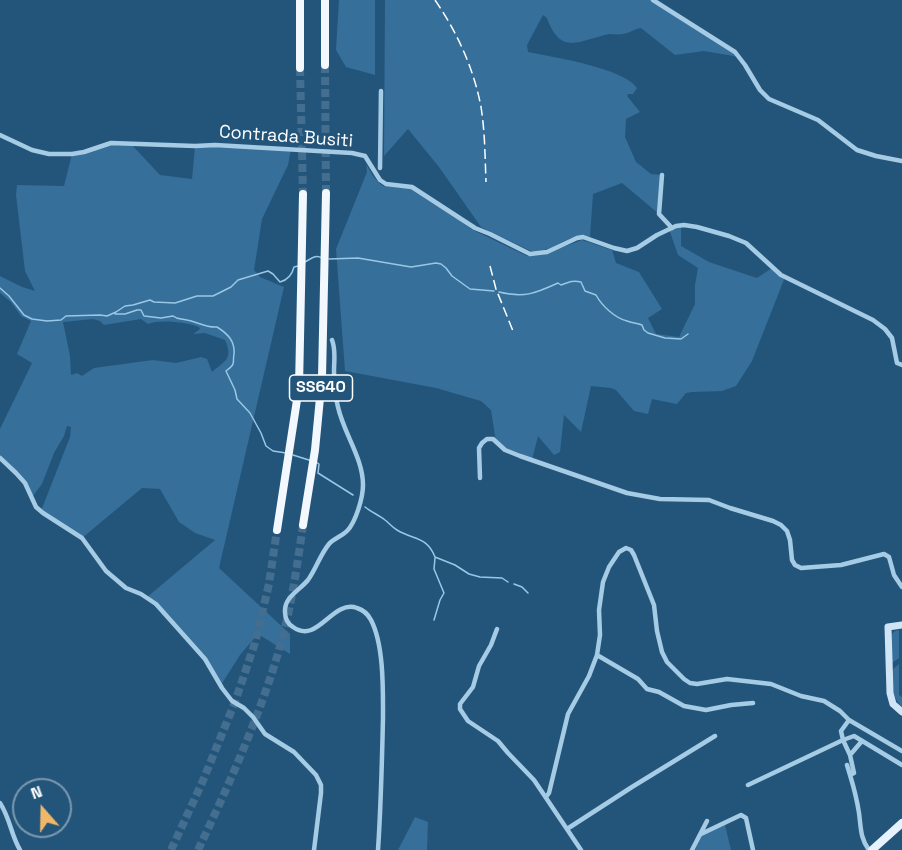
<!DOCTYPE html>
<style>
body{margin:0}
#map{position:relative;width:902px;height:850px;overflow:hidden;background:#23557b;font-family:"Space Grotesk",sans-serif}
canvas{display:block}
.north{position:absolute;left:12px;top:778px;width:60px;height:60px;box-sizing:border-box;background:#23557b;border:2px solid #7b99b0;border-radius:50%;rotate:340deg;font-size:16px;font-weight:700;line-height:24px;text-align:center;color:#fff}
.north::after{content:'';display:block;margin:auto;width:21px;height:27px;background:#f0b769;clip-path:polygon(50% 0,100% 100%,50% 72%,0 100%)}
</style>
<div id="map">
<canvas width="902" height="850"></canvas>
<div class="north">N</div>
</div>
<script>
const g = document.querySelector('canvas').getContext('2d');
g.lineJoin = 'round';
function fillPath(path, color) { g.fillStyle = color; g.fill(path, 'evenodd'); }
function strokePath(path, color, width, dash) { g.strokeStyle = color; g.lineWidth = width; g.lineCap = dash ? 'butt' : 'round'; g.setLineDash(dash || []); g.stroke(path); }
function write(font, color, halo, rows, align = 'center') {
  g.font = font + ' "Space Grotesk",sans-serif'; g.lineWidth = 6; g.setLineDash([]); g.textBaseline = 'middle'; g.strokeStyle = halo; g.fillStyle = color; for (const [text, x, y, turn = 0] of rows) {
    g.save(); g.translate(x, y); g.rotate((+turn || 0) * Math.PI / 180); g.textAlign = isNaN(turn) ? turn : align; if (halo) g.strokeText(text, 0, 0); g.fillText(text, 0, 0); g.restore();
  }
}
const green = new Path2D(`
 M339 0H375V75L346 67 336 50Z
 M385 0H653L739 57 704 51 675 55 641 28C634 29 630 33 623 34 619 35 614 34 609 34 580 40 561 57 547 18L543 15 527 45 528 52C553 57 624 68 637 88L633 94H628L627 96 640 112 626 119 625 137 636 162 651 174 662 175 659 214 622 183 593 194 590 237C566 232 555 253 531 251L481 227 439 167 408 129 384 156Z
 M131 144 160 175 192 179 195 146 291 149 288 165 262 219 254 270 260 277 284 287 219 568 290 634V654L258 634 240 655 221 685 205 659 172 621 146 598 215 540 195 533 179 522 160 489 142 488 82 538 41 511 70 437 71 427 67 426 64 436 54 453 42 484 32 497 25 483 0 458V429L32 363 17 354 31 321 21 316 11 302 0 293V276L22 287 35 291 25 271 16 195 17 185 64 186 72 154 99 146ZM93 319 100 321 104 325 141 319 148 324C159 319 187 322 199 327L200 329 193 334 205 333 225 340C233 359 226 360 212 372L207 359 201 357 176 363 153 360 138 362 94 368 82 376 77 373 71 375 70 356 63 322Z
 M366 164 373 176 378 182 383 186 413 189 454 216 471 229 527 256 542 255 582 240 612 250 616 263 639 272 662 309 648 318 656 334 679 337 695 304V285L698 268 678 255 669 229 681 226V246L709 262 757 278 772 268 785 277 752 361 736 386 722 391 692 392 686 393 677 404 652 399 648 414 634 411 616 390 611 388 591 386 581 432 564 415 560 452 554 455 538 436 532 460 505 450 496 442 491 410 481 401 436 388 345 371 336 249 367 172Z
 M899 630V658L892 663V634L895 631Z
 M899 664V695L902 697V707C891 696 892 684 892 670Z
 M415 817 428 822 427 850H398Z
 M725 825 731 850H695L702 835Z`);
const stream = new Path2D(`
 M329 259 358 258 411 267 436 263 441 264 446 268 452 276 470 289 494 291
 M305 262C311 259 315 254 322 258
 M0 288 9 296 24 315 32 319 47 321 61 320 66 316 100 315 107 316 116 312 125 306 133 305 150 300 154 302 175 303 197 296H213L231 287 238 280 268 271 273 274 280 282C288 280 292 275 294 267L298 266
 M499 292C524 298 534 294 558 283L561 285C569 282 573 280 581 282L585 291 596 295C602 306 615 318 627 321 632 323 637 323 642 325L644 330 648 333 665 338 681 339 688 334
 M115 314H125L137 310H141L144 316 161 318 173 316C178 320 181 318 187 320 198 322 206 328 217 327 228 334 235 341 234 354 233 358 234 361 233 364 232 367 228 369 226 371L235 390 237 399 250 413 261 433 266 446 273 451 286 453
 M293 455 312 461
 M316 462 319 464 318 473 353 495
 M365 507C371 512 379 515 385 520 389 523 392 527 397 530 413 540 427 536 435 557L455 565 469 574 480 577 502 578 508 582
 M514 584 522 587 528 593
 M434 620 440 600 444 593 434 569 435 558`);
const trunkTunnel = new Path2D(`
 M325 65 326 193
 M300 68 303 194
 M171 850 202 783 235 702 255 643 269 584 277 530
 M198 850C228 787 259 718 279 650 291 609 297 567 303 525`);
const minor = new Path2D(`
 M653 0 735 52 745 65 760 90 769 99 818 120 857 150 876 156 902 161
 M0 135 32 150 49 154H72L84 152 111 143 195 146 215 145 352 153 365 156 380 180 386 184 412 187 475 228 490 234 530 254 547 252 577 238 583 237 614 248 627 251 637 248 657 235 676 226 684 225 697 227 729 236 746 243 781 275 873 320 885 329 892 338 897 363 902 365
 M380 168 381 91
 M662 175 659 214 672 228
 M332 340C336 350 334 360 334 371 334 384 335 396 338 407 344 434 363 458 363 485 363 497 356 522 347 531 341 537 334 538 329 544 320 555 316 569 308 580 300 590 284 597 285 612 285 618 288 624 293 627 318 645 332 599 357 608 363 610 368 614 371 620 384 645 383 690 383 718 382 762 381 806 378 850
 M0 458 16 473 25 483 36 507 43 513 82 538 106 571 126 588 141 594 156 604 205 659 222 688 232 701 244 708 253 717 265 734 294 752 316 775 321 785V793L314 850
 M480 478 479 448 482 443 487 439H493L505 450 520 456 627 493 660 499 709 500 730 508 773 521 781 525 787 531 790 540 792 560 795 565 801 568 841 565 884 554 889 557 894 575 902 587
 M497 629 491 645 479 666 473 687 460 704V709L468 721 498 741 508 753 534 780 581 850
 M597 655 638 679 647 689 659 692 684 706 706 710 731 705 753 703
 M862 741 850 755 854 773 850 775C854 788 857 800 859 813 861 827 860 838 869 850
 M850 755 843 740 854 736 902 765
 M847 765 850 775
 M748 785 843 740 841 731 849 720
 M546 797 549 793 568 714 589 676 597 655 600 635 599 610 603 582 609 567 619 552 626 548 631 550 634 555 654 605 657 631 662 652 667 662 684 679 690 683 697 684 727 679 771 684 801 696 824 701 840 711 849 720 902 751
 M0 803C10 818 11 835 20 850
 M567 829 632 787 715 736
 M701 834 741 815 746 818 753 850
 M692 850 707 821`);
const secondary = new Path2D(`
 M902 625 888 627 890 693 893 704 902 712`);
const primary = new Path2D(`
 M872 850 902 823`);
const trunk = new Path2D(`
 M300 0V68
 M325 65V0
 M303 525 315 450 322 377 326 193
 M277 530 299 387 303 194`);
const rail = new Path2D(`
 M435 0C457 32 474 69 481 107 485 132 485 157 486 182
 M490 266 496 289 513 331`);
const shields = [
 [321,388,63]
];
const shieldNames = [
 ["SS640",321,388]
];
const streetNames = [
 ["Contrada Busiti",286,137,4]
];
fillPath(green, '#366f99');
strokePath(stream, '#9ac7e6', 1.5);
strokePath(trunkTunnel, '#446e8f', 8, [8, 4]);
strokePath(minor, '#a6cbe5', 4.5);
strokePath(secondary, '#cfe4f5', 7);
strokePath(primary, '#e6f2fd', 8);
strokePath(trunk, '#f2f8fe', 8);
strokePath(rail, '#fff', 1.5, [10, 4.5]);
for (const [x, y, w] of shields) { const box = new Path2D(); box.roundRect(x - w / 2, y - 13, w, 26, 4.5); g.fillStyle = '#23557b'; g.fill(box); strokePath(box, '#fff', 1.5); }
write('bold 16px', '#fff', null, shieldNames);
write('18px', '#fff', '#23557b', streetNames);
</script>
